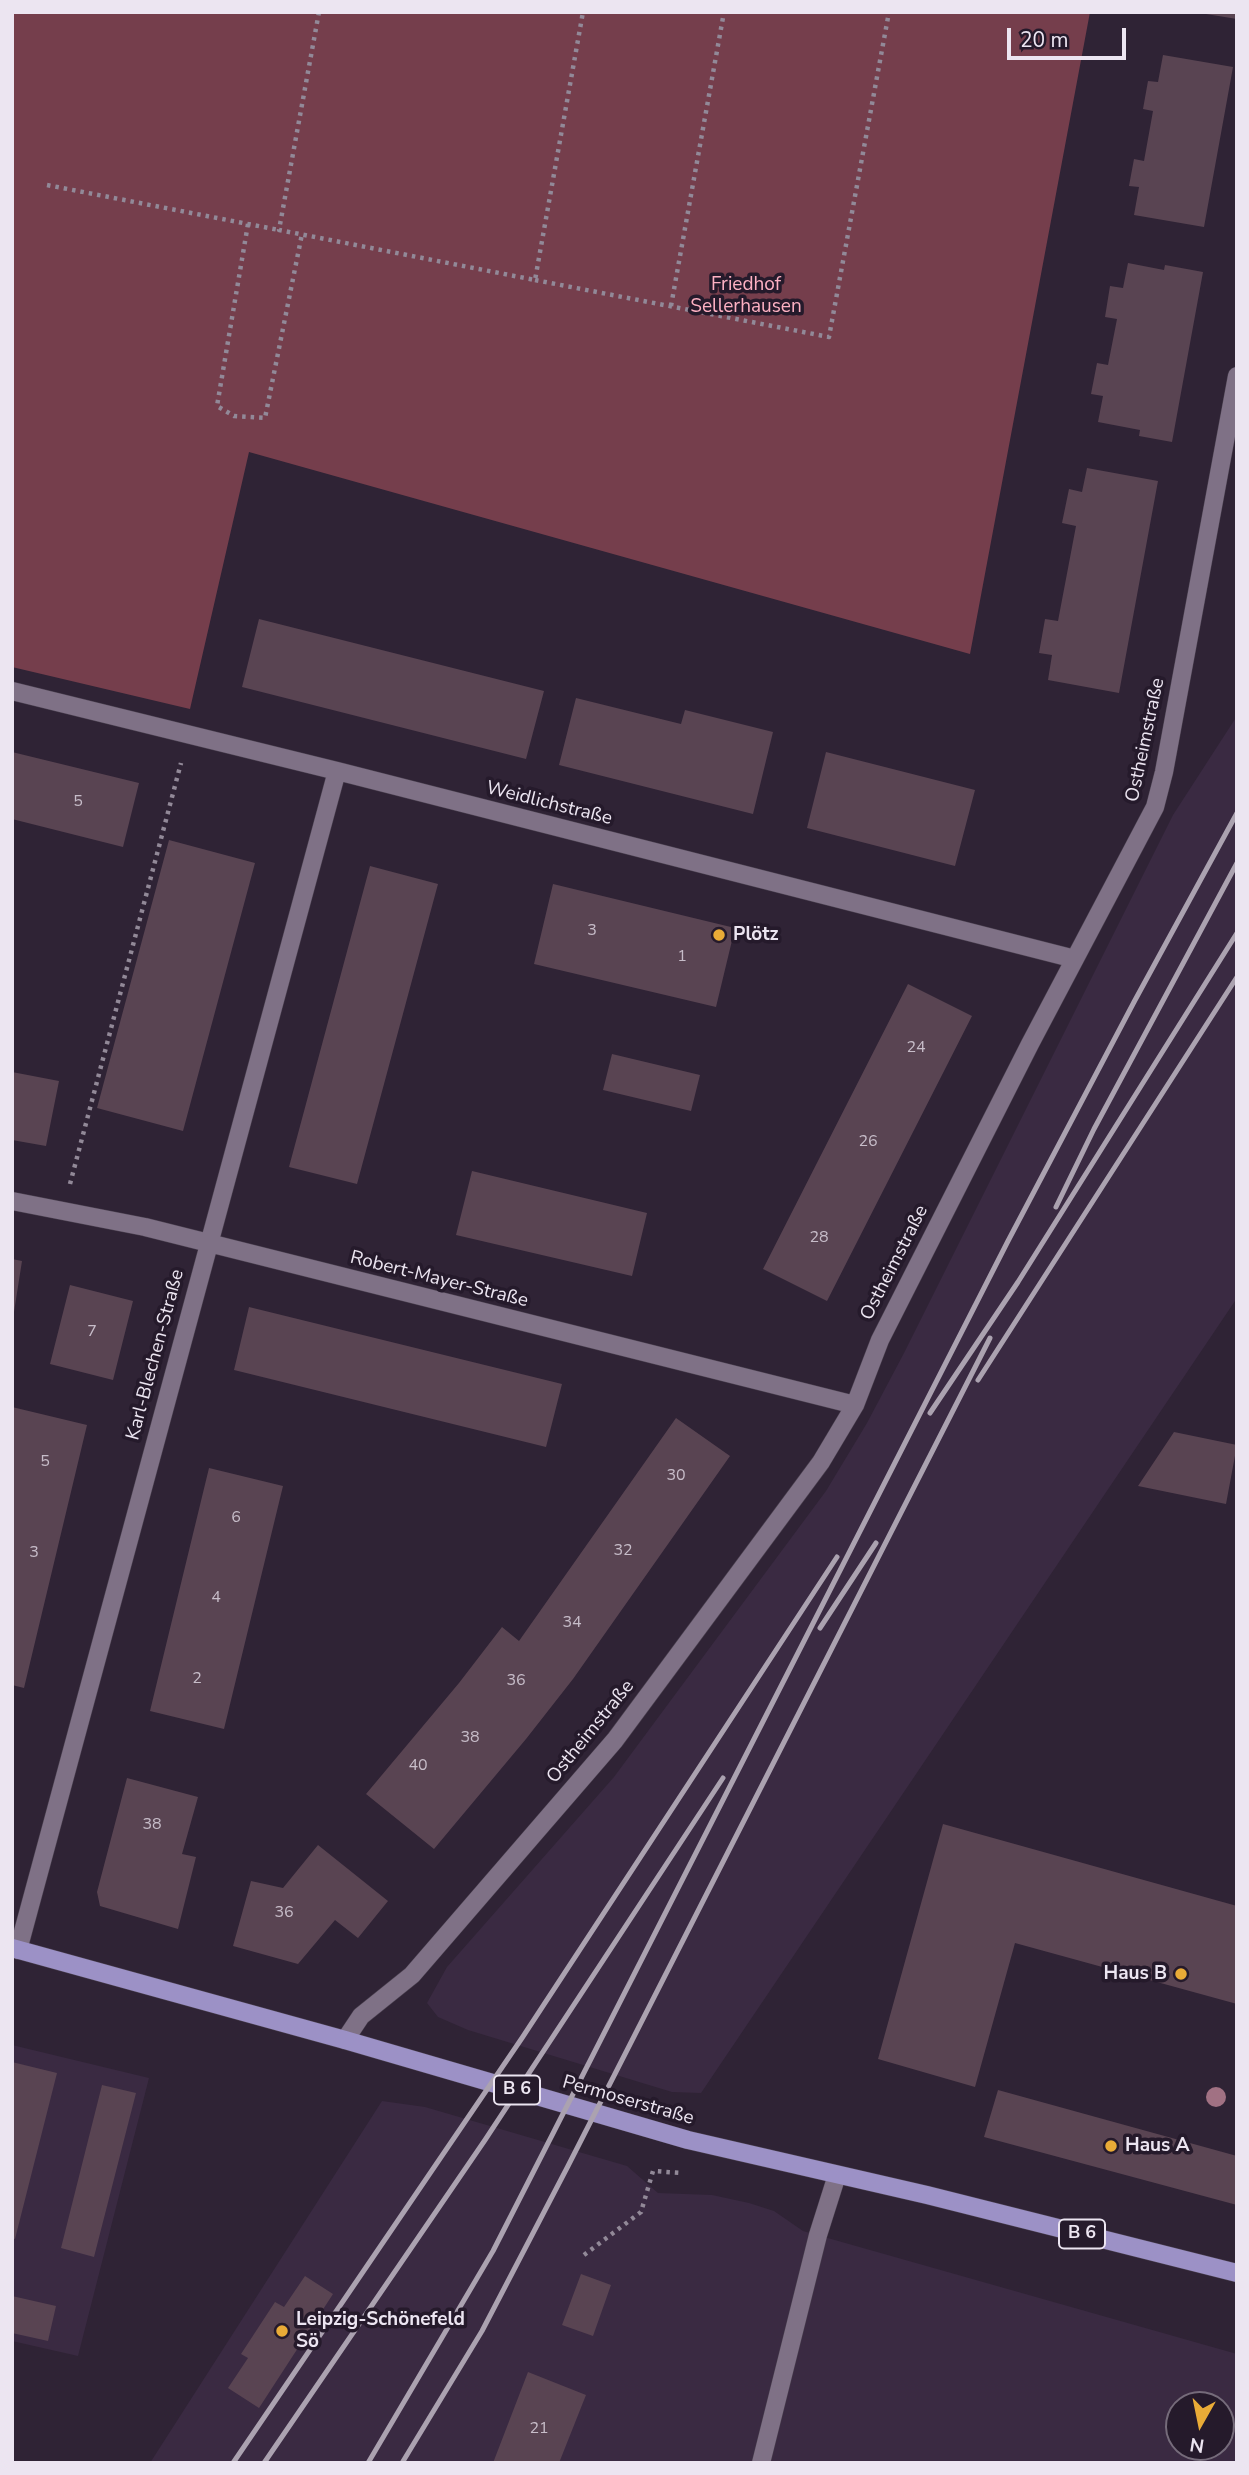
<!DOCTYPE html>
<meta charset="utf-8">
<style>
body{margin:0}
#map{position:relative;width:1249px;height:2475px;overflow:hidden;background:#2f2335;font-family:"Nunito Sans",sans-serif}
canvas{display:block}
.frame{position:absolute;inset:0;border:14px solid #ece5f1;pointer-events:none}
.north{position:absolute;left:1165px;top:2391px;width:70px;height:70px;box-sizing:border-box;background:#251a2b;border:2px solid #756b7a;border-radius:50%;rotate:189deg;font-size:19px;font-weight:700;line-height:28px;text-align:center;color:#ece5f1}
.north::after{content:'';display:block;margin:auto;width:24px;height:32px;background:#e9ab37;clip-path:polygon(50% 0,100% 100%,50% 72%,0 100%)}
.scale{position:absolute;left:1007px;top:28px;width:119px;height:32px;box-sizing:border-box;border:4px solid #ece5f1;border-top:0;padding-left:9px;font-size:21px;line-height:24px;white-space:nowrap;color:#ece5f1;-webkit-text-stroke:5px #251a2b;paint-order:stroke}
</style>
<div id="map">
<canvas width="1249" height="2475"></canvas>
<div class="frame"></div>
<div class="north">N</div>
<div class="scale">20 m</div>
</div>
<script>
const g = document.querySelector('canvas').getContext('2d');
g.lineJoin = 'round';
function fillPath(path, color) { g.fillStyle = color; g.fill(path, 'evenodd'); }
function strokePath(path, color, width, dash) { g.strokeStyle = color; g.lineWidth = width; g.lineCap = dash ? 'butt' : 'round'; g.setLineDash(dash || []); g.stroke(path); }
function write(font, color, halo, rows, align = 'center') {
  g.font = font + ' "Nunito Sans",sans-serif'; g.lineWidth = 7; g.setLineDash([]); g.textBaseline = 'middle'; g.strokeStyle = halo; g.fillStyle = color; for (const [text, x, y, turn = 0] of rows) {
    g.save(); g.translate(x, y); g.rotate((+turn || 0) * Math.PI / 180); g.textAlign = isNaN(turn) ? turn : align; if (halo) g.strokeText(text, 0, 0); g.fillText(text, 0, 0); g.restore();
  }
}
const built = new Path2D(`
 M1237 716V1298L701 2093 672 2092 468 2030 438 2017 427 2003 447 1967 614 1777 826 1491 867 1423 904 1353 1173 815Z
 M12 2045 149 2078 78 2356 12 2341Z
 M382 2101 425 2107 627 2166 658 2193 712 2195 749 2203 774 2211 803 2231 1237 2354V2463H150ZM1179 2405H1221V2447H1179Z`);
const green = new Path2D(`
 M12 12H1090L970 654 249 452 190 709 12 667Z`);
const building = new Path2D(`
 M1206 12H1237V19L1206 14Z
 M1163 55 1233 67 1204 227 1134 215 1139 187 1129 186 1131 175 1134 159 1144 161 1153 111 1143 109 1148 81 1158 82Z
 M1128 263 1164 270 1165 265 1203 272 1172 442 1139 436 1140 430 1098 422 1103 396 1091 394 1097 363 1108 365 1117 319 1105 317 1110 286 1123 288Z
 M1087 468 1158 481 1119 693 1048 680 1052 655 1039 653 1045 619 1058 621 1076 526 1062 523 1069 489 1082 492Z
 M259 619 544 691 526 759 242 687Z
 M576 698 681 724 685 710 773 732 753 814 559 765Z
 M12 752 139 783 123 847 12 819Z
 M826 752 975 790 955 866 807 828Z
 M169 840 255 863 183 1131 97 1108Z
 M370 866 438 884 357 1184 289 1167Z
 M553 884 735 928 716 1007 534 964Z
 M908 984 972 1016 827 1301 763 1269Z
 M612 1054 700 1075 691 1111 603 1090Z
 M12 1072 59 1081 46 1146 12 1140Z
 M472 1171 647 1213 632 1276 456 1235Z
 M12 1259 22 1261 14 1312H12Z
 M70 1285 133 1301 113 1380 50 1364Z
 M249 1307 562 1384 546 1447 234 1370Z
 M12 1407 87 1425 24 1688 12 1685Z
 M676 1418 730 1456 573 1679 526 1739 434 1849 366 1794 459 1683 502 1627 519 1641Z
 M1174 1432 1237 1445 1226 1504 1138 1486Z
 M209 1468 283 1486 224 1729 150 1711Z
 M127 1778 198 1797 182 1854 196 1857 178 1929 100 1906 97 1892Z
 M943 1824 1237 1906V2004L1015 1943 975 2087 878 2059Z
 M318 1845 388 1901 358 1938 335 1920 298 1964 233 1946 251 1881 283 1888Z
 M12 2062 57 2073 15 2239 12 2238Z
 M102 2085 136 2093 94 2257 61 2248Z
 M998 2090 1237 2156V2205L984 2137Z
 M581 2274 611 2285 593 2336 562 2325Z
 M305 2276 333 2294 259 2408 228 2388 248 2358 241 2354 275 2302 284 2307Z
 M12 2296 56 2306 48 2341 12 2333Z
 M528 2372 586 2395 559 2463H493Z`);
const path = new Path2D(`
 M319 12 279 230 535 280 583 12
 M47 185 279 230
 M248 224 217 406 234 416 265 418 302 234
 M535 280 829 337 889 12
 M671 306 724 12
 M70 1184 181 763
 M584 2255 641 2212 653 2171 682 2173`);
const minor = new Path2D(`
 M12 691 337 771 1075 959
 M12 1201 145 1227 855 1405
 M18 1950 337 771
 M345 2040 361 2016 412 1975 615 1740 821 1462 855 1405 880 1340 1030 1044 1155 807 1164 772 1237 376
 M761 2463 818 2235 837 2175`);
const primary = new Path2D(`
 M12 1948 345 2040 688 2140 927 2195 1237 2273`);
const rail = new Path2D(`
 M1056 1207 1094 1129 1237 863
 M978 1380 1237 977
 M930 1413 1018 1282 1237 933
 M820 1628 876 1543
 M233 2463 522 2038 837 1557
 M264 2463 485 2140 723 1778
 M368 2463 493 2251 1008 1241 1134 1002 1237 813
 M402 2463 482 2331 568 2166 990 1338`);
const trees = [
 [1216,2097]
];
const markers = [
 [719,935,7,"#e9ab37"],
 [1181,1974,7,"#e9ab37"],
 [1111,2146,7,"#e9ab37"],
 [282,2331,7,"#e9ab37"]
];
const numberNames = [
 ["5",78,802],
 ["3",592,931],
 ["1",682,957],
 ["24",916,1048],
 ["26",868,1142],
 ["28",819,1238],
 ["7",92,1332],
 ["5",45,1462],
 ["30",676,1476],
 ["6",236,1518],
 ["32",623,1551],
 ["3",34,1553],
 ["4",216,1598],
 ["34",572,1623],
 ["2",197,1679],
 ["36",516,1681],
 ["38",470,1738],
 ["40",418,1766],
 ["38",152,1825],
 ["36",284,1913],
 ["21",539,2429]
];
const shields = [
 [517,2090,46],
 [1082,2234,46]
];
const shieldNames = [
 ["B 6",517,2090],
 ["B 6",1082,2234]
];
const parkNames = [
 ["Friedhof",746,285],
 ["Sellerhausen",746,307]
];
const streetNames = [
 ["Ostheimstraße",1146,740,-78],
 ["Weidlichstraße",549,804,14],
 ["Ostheimstraße",895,1263,-63],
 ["Robert-Mayer-Straße",439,1280,14],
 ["Karl-Blechen-Straße",156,1355,-75],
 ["Ostheimstraße",591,1732,-51],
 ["Permoserstraße",628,2101,16]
];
const poiNames = [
 ["Plötz",733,935],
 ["Haus B",1167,1974,"right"],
 ["Haus A",1125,2146],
 ["Leipzig-Schönefeld",296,2320],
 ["Sö",296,2342]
];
fillPath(built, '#3a2a42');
fillPath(green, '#753e4c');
fillPath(building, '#594452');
strokePath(minor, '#4a404f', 19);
strokePath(primary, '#4a404f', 19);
strokePath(path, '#928998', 4.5, [3.5, 5]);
strokePath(minor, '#7f7186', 18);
strokePath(primary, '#9c91c6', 18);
strokePath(rail, '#aba2b0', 5);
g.fillStyle = '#a17183';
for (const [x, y] of trees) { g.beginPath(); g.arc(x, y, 10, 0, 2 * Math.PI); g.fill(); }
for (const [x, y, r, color] of markers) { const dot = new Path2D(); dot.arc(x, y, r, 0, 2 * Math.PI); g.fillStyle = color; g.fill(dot); strokePath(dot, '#251a2b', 2.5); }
write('16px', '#c7bdc9', null, numberNames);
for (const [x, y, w] of shields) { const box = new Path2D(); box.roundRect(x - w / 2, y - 14.5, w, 29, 5); g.fillStyle = '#251a2b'; g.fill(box); strokePath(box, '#ece5f1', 2); }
write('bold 18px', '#ece5f1', null, shieldNames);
write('19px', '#feb1c3', '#251a2b', parkNames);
write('19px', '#ece5f1', '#251a2b', streetNames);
write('bold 19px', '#ece5f1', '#251a2b', poiNames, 'left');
</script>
